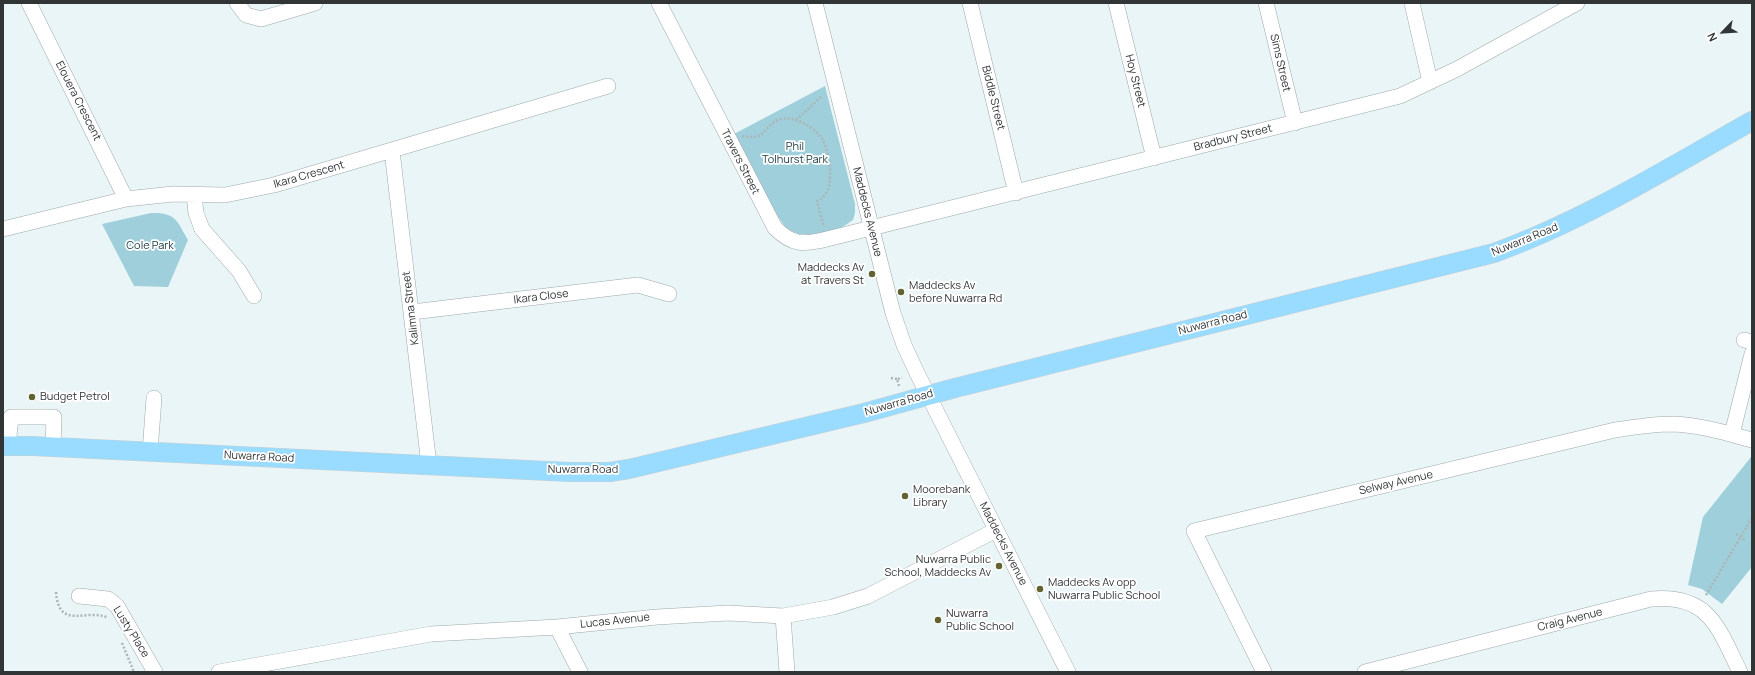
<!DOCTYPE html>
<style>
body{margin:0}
#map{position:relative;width:1755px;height:675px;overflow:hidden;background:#eaf5f7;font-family:Manrope,sans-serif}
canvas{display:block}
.frame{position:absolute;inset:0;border:4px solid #313536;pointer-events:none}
.north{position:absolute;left:1703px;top:12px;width:40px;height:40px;-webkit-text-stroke:3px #fff;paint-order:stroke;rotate:245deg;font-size:11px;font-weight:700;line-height:16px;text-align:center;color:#313536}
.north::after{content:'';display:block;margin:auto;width:14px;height:18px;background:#313536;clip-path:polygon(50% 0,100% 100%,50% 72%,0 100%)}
</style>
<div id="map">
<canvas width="1755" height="675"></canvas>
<div class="frame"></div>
<div class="north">N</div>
</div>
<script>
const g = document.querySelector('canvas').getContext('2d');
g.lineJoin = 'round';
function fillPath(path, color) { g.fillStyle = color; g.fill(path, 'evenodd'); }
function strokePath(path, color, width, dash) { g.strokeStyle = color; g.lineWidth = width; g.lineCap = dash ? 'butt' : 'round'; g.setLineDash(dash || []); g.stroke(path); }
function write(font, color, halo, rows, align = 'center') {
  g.font = font + ' Manrope,sans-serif'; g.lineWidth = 3.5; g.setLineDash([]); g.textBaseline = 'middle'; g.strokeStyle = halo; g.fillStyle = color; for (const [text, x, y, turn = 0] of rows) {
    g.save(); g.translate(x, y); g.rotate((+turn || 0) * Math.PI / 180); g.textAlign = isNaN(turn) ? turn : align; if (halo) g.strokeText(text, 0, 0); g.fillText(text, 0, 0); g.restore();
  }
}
const green = new Path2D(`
 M825 86 855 204V213L853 220 838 230 814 234H798L786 228 776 214 734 134Z
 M151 213C176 212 177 221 188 240L168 287 134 286 102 224Z
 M1751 457 1752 567 1722 604 1702 589 1688 585 1703 517Z`);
const path = new Path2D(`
 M796 120 821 97
 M742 136C768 141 763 126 778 120 793 114 815 127 823 140 827 149 830 162 830 173 830 185 829 195 817 201L824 227
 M891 378 897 379
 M899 386 897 379 902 378
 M1736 534 1745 540
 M56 592C59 632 88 607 108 618
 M1706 595 1752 518
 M122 643 134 672`);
const minor = new Path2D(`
 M29 3 126 199
 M237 3 246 15 261 19 315 3
 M659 3 775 228C792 245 803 245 827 239L1400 96 1457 69 1577 3
 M815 3 893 313 904 345 917 373 1068 672
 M970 3 1016 193
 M1116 3 1154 158
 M1266 3 1295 123
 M1412 3 1430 82
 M392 151 429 465
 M194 195 196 213 202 229 239 271 254 296
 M3 229 126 199 173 194 225 195 274 185 608 86
 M412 312 638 285 669 294
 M1744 340 1752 342
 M1732 434 1752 354
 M8 446 11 417H54L53 448
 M150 452 154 398
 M79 596 108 599 117 606 155 672
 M783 616 787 672
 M557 627 580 672
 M219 672 431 634 557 627 657 617 728 613 783 616 833 607 868 596 996 530
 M1264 672 1194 531 1615 430C1634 427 1653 424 1673 424 1700 425 1726 433 1752 440
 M1365 672 1651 599C1709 594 1718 627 1740 672`);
const major = new Path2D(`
 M3 446H32L569 472H610L629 469 864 413 955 388 1494 253C1585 220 1668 168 1752 121`);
const markers = [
 [872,274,4,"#626330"],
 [901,292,4,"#626330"],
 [32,397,4,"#626330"],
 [905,496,4,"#626330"],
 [999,566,4,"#626330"],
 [1040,589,4,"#626330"],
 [938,620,4,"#626330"]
];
const streetNames = [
 ["Sims Street",1280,63,77],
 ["Hoy Street",1135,81,76],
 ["Biddle Street",993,98,76],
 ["Elouera Crescent",78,101,63],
 ["Bradbury Street",1233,138,-14],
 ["Travers Street",740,162,63],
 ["Ikara Crescent",309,175,-16],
 ["Maddecks Avenue",867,212,76],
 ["Nuwarra Road",1525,240,-22],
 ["Ikara Close",541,297,-7],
 ["Kalimna Street",411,308,-97],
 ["Nuwarra Road",1213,323,-14],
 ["Nuwarra Road",899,403,-16],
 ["Nuwarra Road",259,457,3],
 ["Nuwarra Road",583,470],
 ["Selway Avenue",1396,483,-13],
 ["Maddecks Avenue",1003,544,63],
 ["Craig Avenue",1570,620,-14],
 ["Lucas Avenue",615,621,-6],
 ["Lusty Place",131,632,58]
];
const parkNames = [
 ["Phil",795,147],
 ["Tolhurst Park",795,160],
 ["Cole Park",150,246]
];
const poiNames = [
 ["Maddecks Av",864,268,"right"],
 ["at Travers St",864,281,"right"],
 ["Maddecks Av",909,286],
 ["before Nuwarra Rd",909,299],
 ["Budget Petrol",40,397],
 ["Moorebank",913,490],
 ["Library",913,503],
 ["Nuwarra Public",991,560,"right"],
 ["School, Maddecks Av",991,573,"right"],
 ["Maddecks Av opp",1048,583],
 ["Nuwarra Public School",1048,596],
 ["Nuwarra",946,614],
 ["Public School",946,627]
];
fillPath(green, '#9ecfdb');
strokePath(minor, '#9ea8aa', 16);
strokePath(major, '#cecfcf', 20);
strokePath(path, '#acb5b6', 2.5, [2, 2]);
strokePath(minor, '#fff', 15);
strokePath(major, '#9adcff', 19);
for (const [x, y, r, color] of markers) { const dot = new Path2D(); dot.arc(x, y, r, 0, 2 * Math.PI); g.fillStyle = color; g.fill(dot); strokePath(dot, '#fff', 1.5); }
write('11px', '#313536', '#fff', streetNames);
write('11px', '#17373e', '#fff', parkNames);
write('11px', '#313536', '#fff', poiNames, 'left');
</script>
